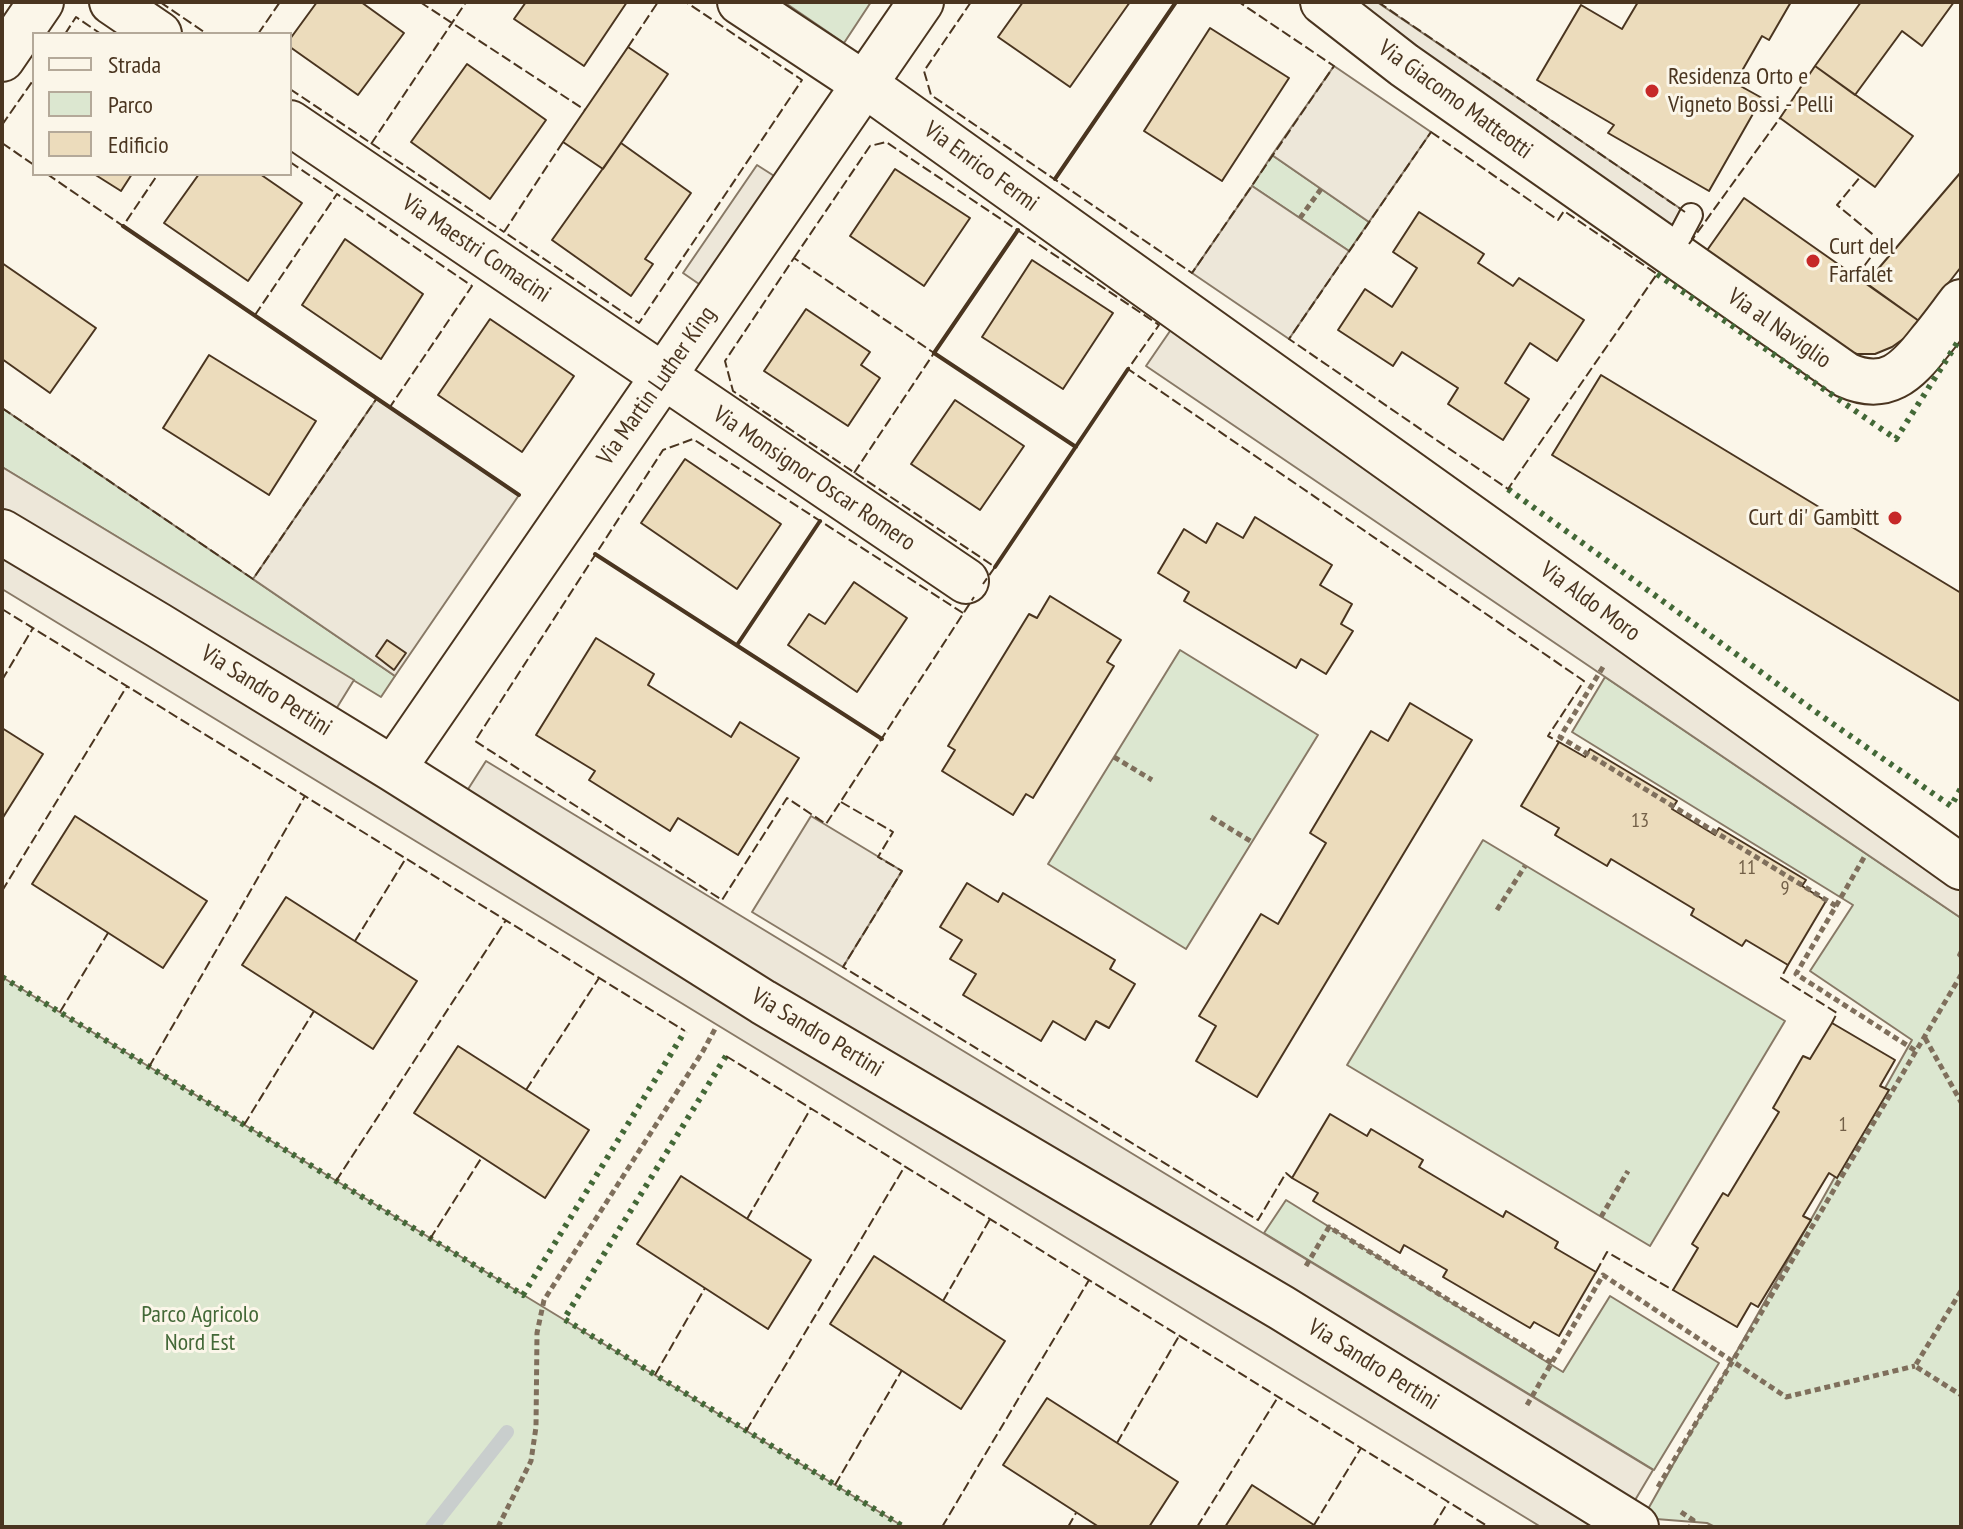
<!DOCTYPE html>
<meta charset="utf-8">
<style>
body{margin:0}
#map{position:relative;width:1963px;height:1529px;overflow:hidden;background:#fbf6e9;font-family:"PT Sans Narrow",sans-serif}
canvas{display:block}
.frame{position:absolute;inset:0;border:4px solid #4a3520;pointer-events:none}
.legend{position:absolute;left:32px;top:32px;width:260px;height:144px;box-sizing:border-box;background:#fbf6e9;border:2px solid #b4a999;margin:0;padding:10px 14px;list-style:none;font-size:24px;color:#4a3520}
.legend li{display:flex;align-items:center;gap:16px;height:40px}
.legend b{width:40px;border:2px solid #b4a999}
</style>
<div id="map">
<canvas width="1963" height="1529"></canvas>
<div class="frame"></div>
<ul class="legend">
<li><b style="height:10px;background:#fbf6e9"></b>Strada</li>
<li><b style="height:22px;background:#dce7d0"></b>Parco</li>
<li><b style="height:22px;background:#ecdcbc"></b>Edificio</li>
</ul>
</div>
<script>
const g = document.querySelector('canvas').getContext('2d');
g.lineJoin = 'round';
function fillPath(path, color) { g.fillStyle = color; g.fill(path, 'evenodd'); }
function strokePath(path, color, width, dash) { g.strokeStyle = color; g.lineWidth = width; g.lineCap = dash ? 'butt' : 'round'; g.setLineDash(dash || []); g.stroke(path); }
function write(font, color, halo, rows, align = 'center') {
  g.font = font + ' "PT Sans Narrow",sans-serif'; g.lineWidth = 6; g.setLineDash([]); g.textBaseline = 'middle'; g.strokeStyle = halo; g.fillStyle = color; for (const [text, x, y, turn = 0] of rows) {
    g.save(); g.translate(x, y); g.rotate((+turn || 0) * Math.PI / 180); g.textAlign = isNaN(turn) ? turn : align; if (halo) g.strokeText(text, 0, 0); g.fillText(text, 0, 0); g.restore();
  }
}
const green = new Path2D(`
 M784 2H871L844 43Z
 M1272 155 1369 222 1349 251 1252 186Z
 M2 408 395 676 381 697 2 467Z
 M1180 650 1318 735 1186 949 1048 864Z
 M1605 677 1961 918V949L1958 955 1961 958V1527H1715L1707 1523 1643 1518 1912 1040 1810 971 1853 905 1572 732Z
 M1483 840 1785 1021 1650 1246 1347 1065Z
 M2 977 904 1527H2Z
 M1286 1200 1563 1372 1610 1296 1719 1363 1654 1470 1264 1233Z`);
const parking = new Path2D(`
 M1365 2H1377L1681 209 1661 246 1346 20Z
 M1334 66 1431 132 1369 222 1272 155Z
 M757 165 793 188 718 297 683 273Z
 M1252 186 1349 251 1289 339 1192 273Z
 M1181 315 1961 842V918L1146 366Z
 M377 398 519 495 395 676 253 579Z
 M2 467 354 680 325 727 456 808 486 761 1653 1470 1619 1527H1541L2 589Z
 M811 816 902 871 843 967 752 912Z`);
const stream = new Path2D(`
 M432 1527 507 1432`);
const building = new Path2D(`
 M317 2H361L404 33 358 95 290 47V39Z
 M526 2H627L584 66 514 19Z
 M1023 2H1130L1070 87 998 37Z
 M1638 2H1791L1769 40 1762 36 1735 83 1762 98 1709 191 1608 133 1614 125 1537 80 1581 5 1622 29Z
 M1861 2H1954L1922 46 1902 31 1855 95 1815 66Z
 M1210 28 1289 78 1222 181 1144 131Z
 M628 47 668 74 603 169 563 142Z
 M467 64 546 120 490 199 411 142Z
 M1815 66 1913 136 1875 187 1780 118Z
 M621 143 691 193 645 259 653 264 631 296 552 240Z
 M895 169 970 218 924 286 850 236Z
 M1961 172V267L1919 321 1866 283Z
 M94 174H132L121 191Z
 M199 174H260L302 203 248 281 164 223Z
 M1744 198 1919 321 1906 337 1892 347 1875 354H1857L1848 351 1703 256Z
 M1419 212 1484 254 1478 263 1513 286 1519 278 1584 320 1557 361 1530 343 1505 383 1529 399 1503 440 1448 404 1458 388 1402 352 1393 366 1338 330 1365 289 1392 307 1417 268 1393 252Z
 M345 239 423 294 381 359 302 305Z
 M1032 260 1113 313 1063 389 982 337Z
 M2 263 96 328 50 393 2 359Z
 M806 309 870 352 861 365 880 378 848 426 764 371Z
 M490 319 574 376 522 452 438 395Z
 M209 355 316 421 269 495 163 428Z
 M1601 375 1961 593V702L1552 455Z
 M955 400 1024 446 980 510 911 464Z
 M685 459 781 524 737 589 641 523Z
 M1255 517 1332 565 1320 585 1352 604 1341 624 1353 631 1326 674 1301 659 1296 668 1184 601 1189 592 1158 573 1184 529 1206 543 1217 523 1243 538Z
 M854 582 907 618 857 692 788 645 809 614 825 624Z
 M1050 596 1121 640 1107 662 1114 666 1033 798 1026 794 1013 815 942 771 955 750 948 746 1029 614 1037 618Z
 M596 638 654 674 648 685 731 737 740 722 799 758 738 855 678 818 670 831 589 780 595 771 536 735Z
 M387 640 406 653 394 670 376 656Z
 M1410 703 1472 740 1257 1097 1196 1061 1216 1026 1199 1016 1261 914 1278 924 1326 843 1310 833 1371 731 1388 741Z
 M2 728 43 754 2 819Z
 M1559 742 1585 757 1590 749 1677 801 1672 809 1715 835 1719 828 1806 880 1802 886 1826 901 1788 965 1746 940 1742 946 1691 915 1694 909 1611 859 1607 866 1555 835 1559 828 1521 806Z
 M75 816 207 901 163 968 32 884Z
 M967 883 998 902 1003 893 1115 960 1110 969 1135 984 1109 1028 1096 1021 1085 1040 1053 1021 1041 1041 963 995 976 974 950 959 962 940 940 927Z
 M286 897 417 981 373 1049 242 965Z
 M1832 1023 1895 1060 1880 1086 1889 1090 1837 1178 1829 1173 1803 1216 1811 1220 1758 1307 1751 1303 1737 1327 1673 1290 1698 1248 1692 1244 1723 1193 1728 1196 1779 1112 1773 1108 1803 1056 1810 1059Z
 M458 1046 589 1130 545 1198 414 1113Z
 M1330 1114 1367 1136 1371 1129 1423 1160 1419 1167 1503 1217 1506 1211 1558 1242 1555 1248 1596 1272 1559 1336 1534 1322 1530 1328 1443 1277 1447 1270 1404 1245 1400 1253 1313 1201 1318 1193 1292 1178Z
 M681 1176 811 1260 768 1329 637 1244Z
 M874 1256 1005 1341 961 1409 830 1324Z
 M1047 1398 1178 1482 1149 1527H1099L1003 1465Z
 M1252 1485 1314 1525 1317 1527H1225Z`);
const path = new Path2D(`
 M1300 218 1321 189
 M1603 667 1560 737 1836 906 1796 974 1916 1051
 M1114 757 1152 780
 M1211 817 1252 842
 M1836 906 1866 854
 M1497 910 1525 866
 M1925 1038 1961 1102
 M1601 1217 1628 1171
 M1306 1266 1329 1227 1552 1363
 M1961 1291 1915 1366 1961 1395
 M1527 1405 1603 1275 1786 1397 1915 1366
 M1658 1487 1961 975
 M1681 1512 1693 1520 1690 1527
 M498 1527 531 1461 536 1427 537 1333 544 1300 703 1051 715 1029`);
const lane = new Path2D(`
 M1671 253 1691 215`);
const street = new Path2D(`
 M112 2 159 34
 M740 2 864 84 1961 867
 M1323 2 1404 65 1846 375C1886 393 1907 372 1930 342 1941 329 1951 315 1961 302
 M2 59 41 2
 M290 123 966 581
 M2 532 158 625 393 769 763 1002 1282 1308 1636 1527
 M393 769 921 2`);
const hedge = new Path2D(`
 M1657 274 1896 439 1959 340
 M1508 489 1823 717 1951 806 1961 788
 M2 977 523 1295 685 1031
 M726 1056 564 1319 904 1527`);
const fence = new Path2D(`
 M160 2 207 34
 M420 2 585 110
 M971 2 924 71 931 95 1192 273 1334 66 1239 2
 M1378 2 1685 212
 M65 34 76 17 101 34
 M258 34 280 2
 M628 47 658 2
 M290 89 504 232
 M2 125 34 79
 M1431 132 1558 220 1564 211 1657 274 1508 489 1289 339Z
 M563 142 504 232 639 323 802 80 686 2
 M2 143 34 165
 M371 144 466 2
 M290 162 337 194
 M47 174 123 226 158 174
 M1689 244 1780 118
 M794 258 870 146 886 142 1159 325 1128 369 1584 681 1548 736 1559 742
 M1856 277 1882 242 1837 205 1861 176
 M255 315 337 194 472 286 390 407
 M2 408 253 579 377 398
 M854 473 934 353 794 258 725 361 733 391 995 567 983 584
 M2 609 685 1031
 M963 613 693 439 663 450 475 741 722 900 787 798 826 824 974 597
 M2 680 33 628
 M841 802 893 832 878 857 902 871 843 967 1258 1220 1286 1173 1292 1178
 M2 891 127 686
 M355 941 406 858
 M1788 965 1781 978 1837 1013 1832 1023
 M60 1012 108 933
 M726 1056 1489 1527
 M149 1067 305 796
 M526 1090 599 978
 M244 1125 314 1011
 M336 1181 506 920
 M747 1219 811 1108
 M430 1239 482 1157
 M1596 1272 1607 1252 1673 1290
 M943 1301 990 1219
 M655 1375 705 1288
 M746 1431 905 1166
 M1117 1443 1179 1336
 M835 1485 902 1370
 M1314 1525 1361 1448
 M942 1527 1089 1280
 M1068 1527 1076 1513
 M1197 1527 1278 1397
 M1433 1527 1448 1502`);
const wall = new Path2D(`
 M1055 179 1176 2
 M123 226 519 495
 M1018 230 934 353 1076 447
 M595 554 882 739
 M995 567 1128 369
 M737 645 820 521`);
const markers = [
 [1652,91,8,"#c62828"],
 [1813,261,8,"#c62828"],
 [1895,518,8,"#c62828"]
];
const numberNames = [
 ["13",1640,821],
 ["11",1747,868],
 ["9",1785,889],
 ["1",1843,1125]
];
const poiNames = [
 ["Residenza Orto e",1668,77],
 ["Vigneto Bossi - Pelli",1668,105],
 ["Curt del",1829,247],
 ["Farfalet",1829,275],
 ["Curt di' Gambìtt",1879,518,"right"]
];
const streetNames = [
 ["Via Giacomo Matteotti",1455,100,36],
 ["Via Enrico Fermi",981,167,36],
 ["Via Maestri Comacini",476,249,34],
 ["Via al Naviglio",1779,329,35],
 ["Via Martin Luther King",657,386,-55],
 ["Via Monsignor Oscar Romero",814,479,34],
 ["Via Aldo Moro",1590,602,36],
 ["Via Sandro Pertini",266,691,32],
 ["Via Sandro Pertini",817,1033,31],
 ["Via Sandro Pertini",1373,1365,32]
];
const parkNames = [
 ["Parco Agricolo",200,1315],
 ["Nord Est",200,1343]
];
fillPath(green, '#dce7d0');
strokePath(green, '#887966', 2);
fillPath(parking, '#ede7d9');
strokePath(parking, '#887966', 2);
strokePath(stream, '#c9cecd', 14);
fillPath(building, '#ecdcbc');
strokePath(building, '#4a3520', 2);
strokePath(lane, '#4a3520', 26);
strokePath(street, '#4a3520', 48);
strokePath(path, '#7f6f5c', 5, [6, 4]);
strokePath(lane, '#fbf6e9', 22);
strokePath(street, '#fbf6e9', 44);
strokePath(hedge, '#436837', 6, [4, 6]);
strokePath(fence, '#4a3520', 2, [10, 4]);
strokePath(wall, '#4a3520', 4);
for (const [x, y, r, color] of markers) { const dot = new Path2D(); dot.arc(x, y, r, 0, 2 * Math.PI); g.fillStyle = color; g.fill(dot); strokePath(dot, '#fbf6e9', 3); }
write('20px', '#725f47', null, numberNames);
write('24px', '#4a3520', '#fbf6e9', poiNames, 'left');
write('24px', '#4a3520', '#fbf6e9', streetNames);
write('24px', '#436837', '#fbf6e9', parkNames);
</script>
